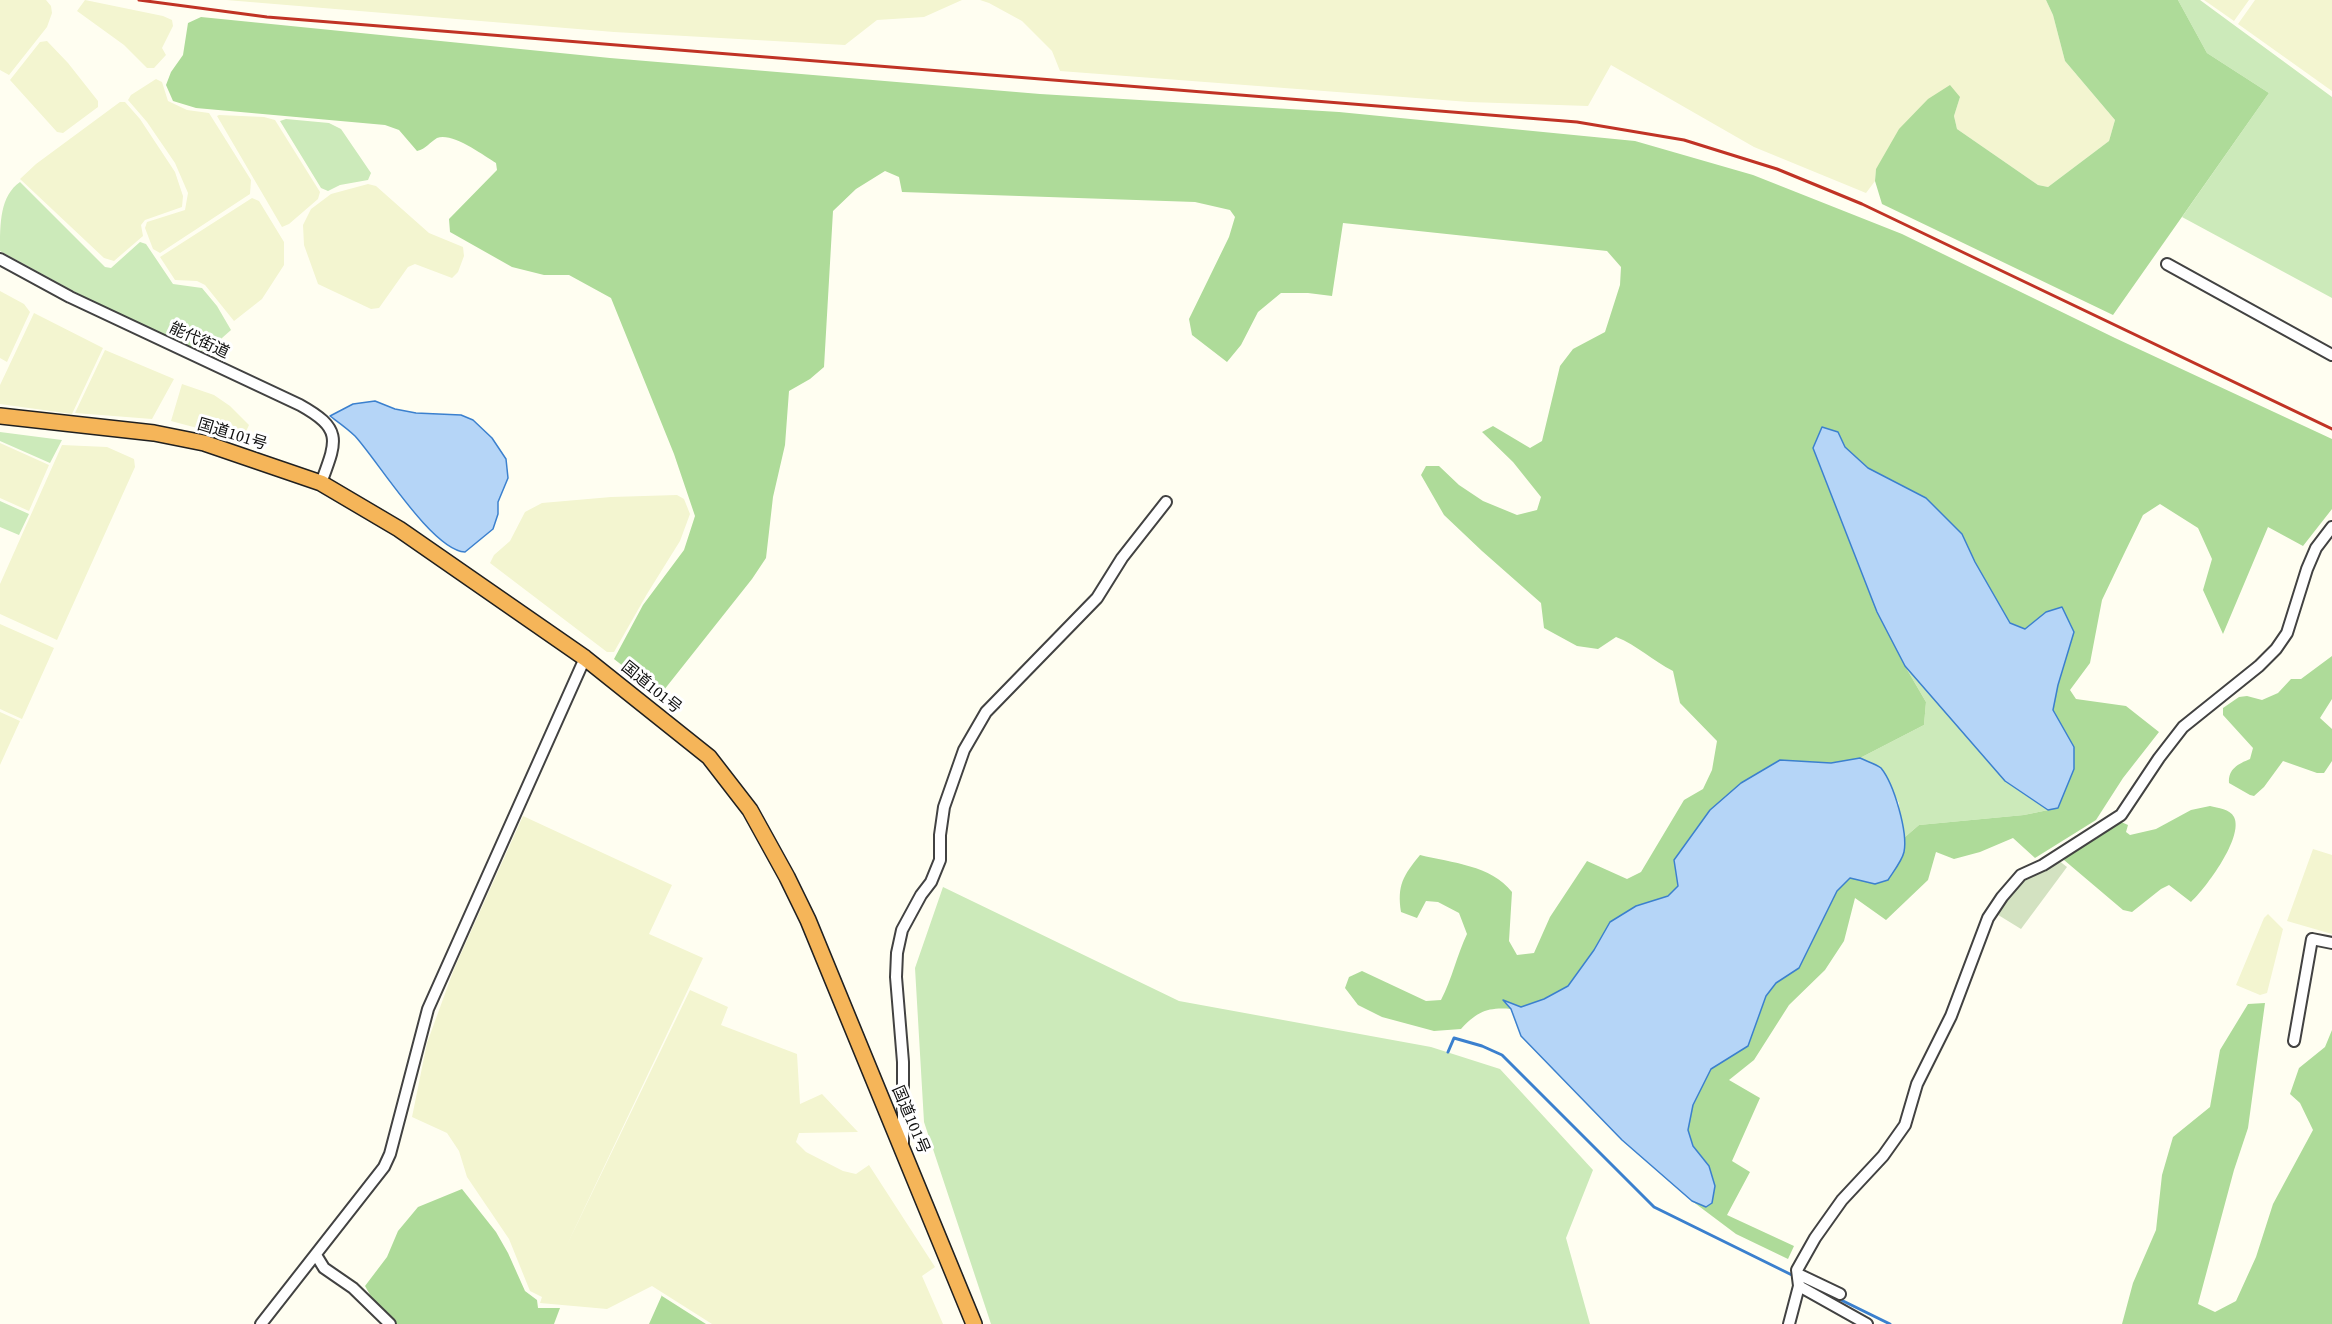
<!DOCTYPE html>
<meta charset="utf-8">
<style>
body{margin:0}
canvas{display:block;background:#fffef1}
</style>
<canvas width="2332" height="1324"></canvas>
<script>
const g = document.querySelector('canvas').getContext('2d');
g.lineJoin = 'round';
function fillPath(path, color) { g.fillStyle = color; g.fill(path, 'evenodd'); }
function strokePath(path, color, width, dash) { g.strokeStyle = color; g.lineWidth = width; g.lineCap = dash ? 'butt' : 'round'; g.setLineDash(dash || []); g.stroke(path); }
function write(font, color, halo, rows, align = 'center') {
  g.font = font + ' "Source Serif 4","Noto Sans JP",serif'; g.lineWidth = 6; g.setLineDash([]); g.textBaseline = 'middle'; g.strokeStyle = halo; g.fillStyle = color; for (const [text, x, y, turn = 0] of rows) {
    g.save(); g.translate(x, y); g.rotate((+turn || 0) * Math.PI / 180); g.textAlign = isNaN(turn) ? turn : align; if (halo) g.strokeText(text, 0, 0); g.fillText(text, 0, 0); g.restore();
  }
}
const farmland = new Path2D(`
 M0 0H46L51 6 52 13 47 27 9 75 0 70Z
 M85 0 163 16 172 20 173 26 162 48 166 55 154 68H147L124 45 77 11Z
 M226 0H962L924 17 877 20 845 45 614 32Z
 M980 0H2046L2053 15 2065 61 2115 120 2109 141 2048 187 2038 185 1957 129 1954 116 1960 97 1876 169 1875 181 1866 193 1754 147 1611 65 1588 106 1469 102 1060 71 1052 51 1022 21 989 3Z
 M2204 0H2249L2234 21Z
 M2255 0H2332V91L2238 24Z
 M47 41 68 63 98 101V107L63 133 57 132 10 80 40 42Z
 M156 79 162 82 168 101 187 110 209 113 251 180 250 194 160 253 153 249 145 228 147 222 185 210 188 193 175 163 147 122 128 100 131 95Z
 M120 102H125L140 119 175 172 183 196 182 207 145 220 141 225 143 236 114 261 104 258 20 179 36 164Z
 M219 115 264 117 275 120 320 192 318 199 289 224 282 227 217 116Z
 M368 184 376 186 429 233 463 247 464 256 458 272 452 278 415 264 408 267 379 308 371 309 318 284 304 245 303 225 311 209 331 194Z
 M252 198 259 201 284 242V265L262 299 234 321 205 285 197 281 175 280 160 257Z
 M0 291 24 304 30 312 7 362 0 358Z
 M34 313 103 348 72 414 0 404V385Z
 M105 350 174 379 152 419 75 413Z
 M182 384 214 395 230 406 249 425 242 440 171 421Z
 M0 443 49 465 29 511 0 498Z
 M62 445 107 447 134 459 135 467 57 640 0 614V584Z
 M677 495 684 499 690 514 680 541 647 594 614 652H607L490 563 494 555 510 541 525 512 542 503 611 497Z
 M0 624 54 648 22 719 0 709Z
 M0 712 20 721 0 765Z
 M523 816 672 885 649 934 703 958 565 1249 690 990 728 1007 721 1025 797 1054 800 1104 822 1094 858 1132 799 1133 796 1142 806 1152 843 1171 856 1174 869 1165 935 1267 922 1276 943 1324H712L652 1286 607 1309 540 1303 542 1297 530 1291 509 1239 467 1177 459 1151 447 1133 412 1117 427 1043 454 969Z
 M2313 849 2332 855V934L2287 921Z
 M2268 914 2283 929 2267 993 2260 995 2236 985 2264 918Z`);
const green = new Path2D(`
 M2178 0H2200L2332 97V298L2182 217 2269 93 2207 53Z
 M286 119 329 123 341 129 371 173 368 180 340 185 328 191 321 188 280 121Z
 M20 182 105 267 111 268 140 242 146 244 173 284 202 288 217 306 231 330 213 346 202 351 175 341 99 305 0 251C0 223 0 196 20 182Z
 M0 432 62 440 50 463 0 441Z
 M0 501 29 514 19 535 0 527Z
 M1905 666 2005 781 2048 810 2024 815 1919 825 1905 837 1900 819 1899 803 1880 768 1860 758 1924 725 1926 702Z
 M943 887 1179 1001 1431 1047 1500 1069 1593 1170 1566 1238 1590 1324H991L924 1122 915 968Z`);
const forest = new Path2D(`
 M2046 0H2178L2207 53 2269 93 2113 315 1882 204 1875 181 1876 169 1899 129 1928 99 1950 85 1960 97 1954 116 1957 129 2038 185 2048 187 2109 141 2115 120 2065 61 2053 15Z
 M201 17 610 58 1040 94 1339 112 1635 141 1753 175 1902 234 2115 338 2332 439V509L2303 546 2268 527 2223 634 2203 590 2212 559 2198 528 2160 504 2143 515 2124 554 2102 600 2090 663 2070 690 2076 699 2126 706 2159 732 2123 778 2096 820 2035 858 2013 838 1980 852 1954 859 1936 852 1928 880 1886 920 1855 898 1844 941 1825 970 1789 1005 1754 1060 1729 1080 1760 1098 1732 1161 1750 1172 1727 1215 1794 1246 1788 1259 1736 1234 1692 1201 1706 1207 1709 1166 1693 1146 1688 1130 1693 1105 1711 1069 1748 1046 1766 996 1776 983 1799 968 1837 891 1850 878 1875 884 1903 854 1905 837 1919 825 2024 815 2058 808 2074 747 2053 710 2058 685 2046 612 2025 630 2010 623 1975 562 1962 534 1903 486 1868 468 1845 447 1838 432 1813 448 1877 612 1905 666 1926 702 1924 725 1860 758 1831 763 1780 760 1710 810 1674 860 1678 886 1668 896 1636 906 1594 950 1568 986 1544 999 1521 1007 1504 1001 1511 1009C1487 1007 1477 1012 1461 1029L1434 1031 1382 1017 1358 1005 1345 988 1349 977 1362 971 1426 1001 1441 1000C1452 979 1457 955 1467 934L1459 913 1438 902 1426 901 1417 918 1401 912C1397 885 1403 876 1420 855 1452 863 1491 865 1512 892L1509 941 1517 955 1534 953 1550 917 1587 861 1627 879 1641 872 1684 800 1703 789 1712 770 1717 741 1680 703 1673 671C1653 661 1637 645 1616 637L1598 649 1577 646 1544 628 1541 603 1482 551 1444 515 1421 475 1426 466H1439L1459 485 1483 501 1517 515 1537 510 1541 497 1513 462 1482 432 1493 426 1530 448 1542 441 1560 366 1573 349 1605 332 1620 285 1621 267 1607 251 1343 223 1332 296 1308 293H1281L1258 312 1241 345 1227 362 1192 335 1189 319 1229 237 1235 217 1230 210 1195 202 902 192 899 177 885 171 856 189 833 211 824 367 810 379 789 391 785 445 773 497 766 558 752 579 660 695 614 659 643 605 684 550 695 516 674 454 611 298 569 275H544L512 267 450 232 449 219 497 170 496 163C483 155 452 132 437 138 430 142 426 149 417 151L399 130 385 125 196 108 173 101 166 85 171 72 183 55 188 23Z
 M2332 656V699L2320 718 2332 729V761L2324 773H2317L2283 761 2264 787 2254 796 2250 795 2229 783C2228 769 2238 764 2250 759L2253 748 2223 715V708L2239 697 2247 696 2262 700 2278 693 2291 679H2301Z
 M2210 806C2218 808 2230 809 2234 817 2244 837 2206 888 2191 902L2169 885 2161 889 2132 912 2123 910 2064 860 2068 853 2119 821 2128 825 2126 832 2130 835 2156 829 2191 810Z
 M2265 1003 2248 1128 2234 1170 2198 1304 2215 1312 2236 1301 2256 1257 2273 1204 2313 1130 2300 1103 2290 1094 2299 1068 2325 1047 2332 1030V1324H2122L2133 1283 2156 1230 2162 1175 2173 1137 2210 1107 2220 1050 2248 1004Z
 M462 1189 496 1232 508 1253 525 1291 537 1300 538 1308H560L554 1324H396L377 1307 365 1286 387 1257 398 1231 418 1207Z
 M662 1295V1296L706 1324H649Z`);
const cemetery = new Path2D(`
 M2058 860 2067 867 2021 929 1995 913 2024 879Z`);
const water = new Path2D(`
 M375 401 395 409 416 413 461 415 473 420 492 438 506 459 508 478 498 502V514L493 529 465 552C432 550 378 461 355 436 348 429 338 422 330 416L353 404Z
 M1822 427 1838 432 1845 447 1868 468 1926 498 1962 534 1975 562 2010 623 2025 629 2046 612 2062 607 2074 632 2058 685 2053 710 2074 747V769L2058 808 2048 810 2005 781 1905 666 1877 612 1813 448Z
 M1860 758C1866 761 1876 764 1881 768 1894 784 1908 832 1904 852 1902 861 1893 872 1888 880L1875 884 1850 878 1837 891 1799 968 1776 983 1766 996 1748 1046 1711 1069 1693 1105 1688 1130 1693 1146 1709 1166 1715 1186 1712 1203 1706 1207 1692 1201 1622 1140 1521 1036 1511 1009 1503 1000 1521 1007 1544 999 1568 986 1594 950 1610 922 1636 906 1668 896 1678 886 1674 860 1710 810 1741 783 1780 760 1831 763Z`);
const stream = new Path2D(`
 M1448 1052 1454 1038 1482 1046 1502 1055 1654 1207 1796 1277
 M1837 1298 1890 1324`);
const minor = new Path2D(`
 M0 259 70 297 300 405C343 429 337 440 321 483
 M2167 264 2332 355
 M2294 1041 2312 939 2332 943
 M903 1143V1062L896 977 897 953 902 930 921 895 931 882 940 860V835L944 807 964 750 986 712 1097 598 1122 558 1166 502
 M316 1255 324 1268 353 1288 390 1324
 M1798 1274 1840 1294
 M1799 1286 1867 1324
 M261 1324 384 1167 390 1154 428 1009 585 658
 M1789 1324 1799 1286 1797 1270 1815 1238 1842 1200 1883 1156 1905 1125 1917 1084 1951 1016 1988 918 2002 897 2021 875 2043 865 2121 815 2159 758 2183 727 2259 666 2276 649 2287 633 2307 569 2316 548 2332 527`);
const highway = new Path2D(`
 M0 416 154 433 204 443 321 483 399 529 585 658 709 757 750 810 787 877 808 920 974 1324`);
const rail = new Path2D(`
 M139 0 267 17 1577 122 1684 140 1777 169 1862 204 2332 429`);
const streetNames = [
 ["能代街道",199,341,25],
 ["国道101号",232,435,17],
 ["国道101号",651,688,39],
 ["国道101号",910,1120,67]
];
fillPath(farmland, '#f3f5d0');
fillPath(green, '#cceaba');
fillPath(forest, '#aedb99');
fillPath(cemetery, '#d3e2c1');
fillPath(water, '#b5d5f7');
strokePath(water, '#3b80ce', 1.5);
strokePath(stream, '#3b80ce', 3);
strokePath(minor, '#424242', 14);
strokePath(highway, '#202020', 18);
strokePath(minor, '#fff', 10);
strokePath(highway, '#f5b559', 15);
strokePath(rail, '#c03325', 3);
write('16px', '#0f0f0f', '#fff', streetNames);
</script>
